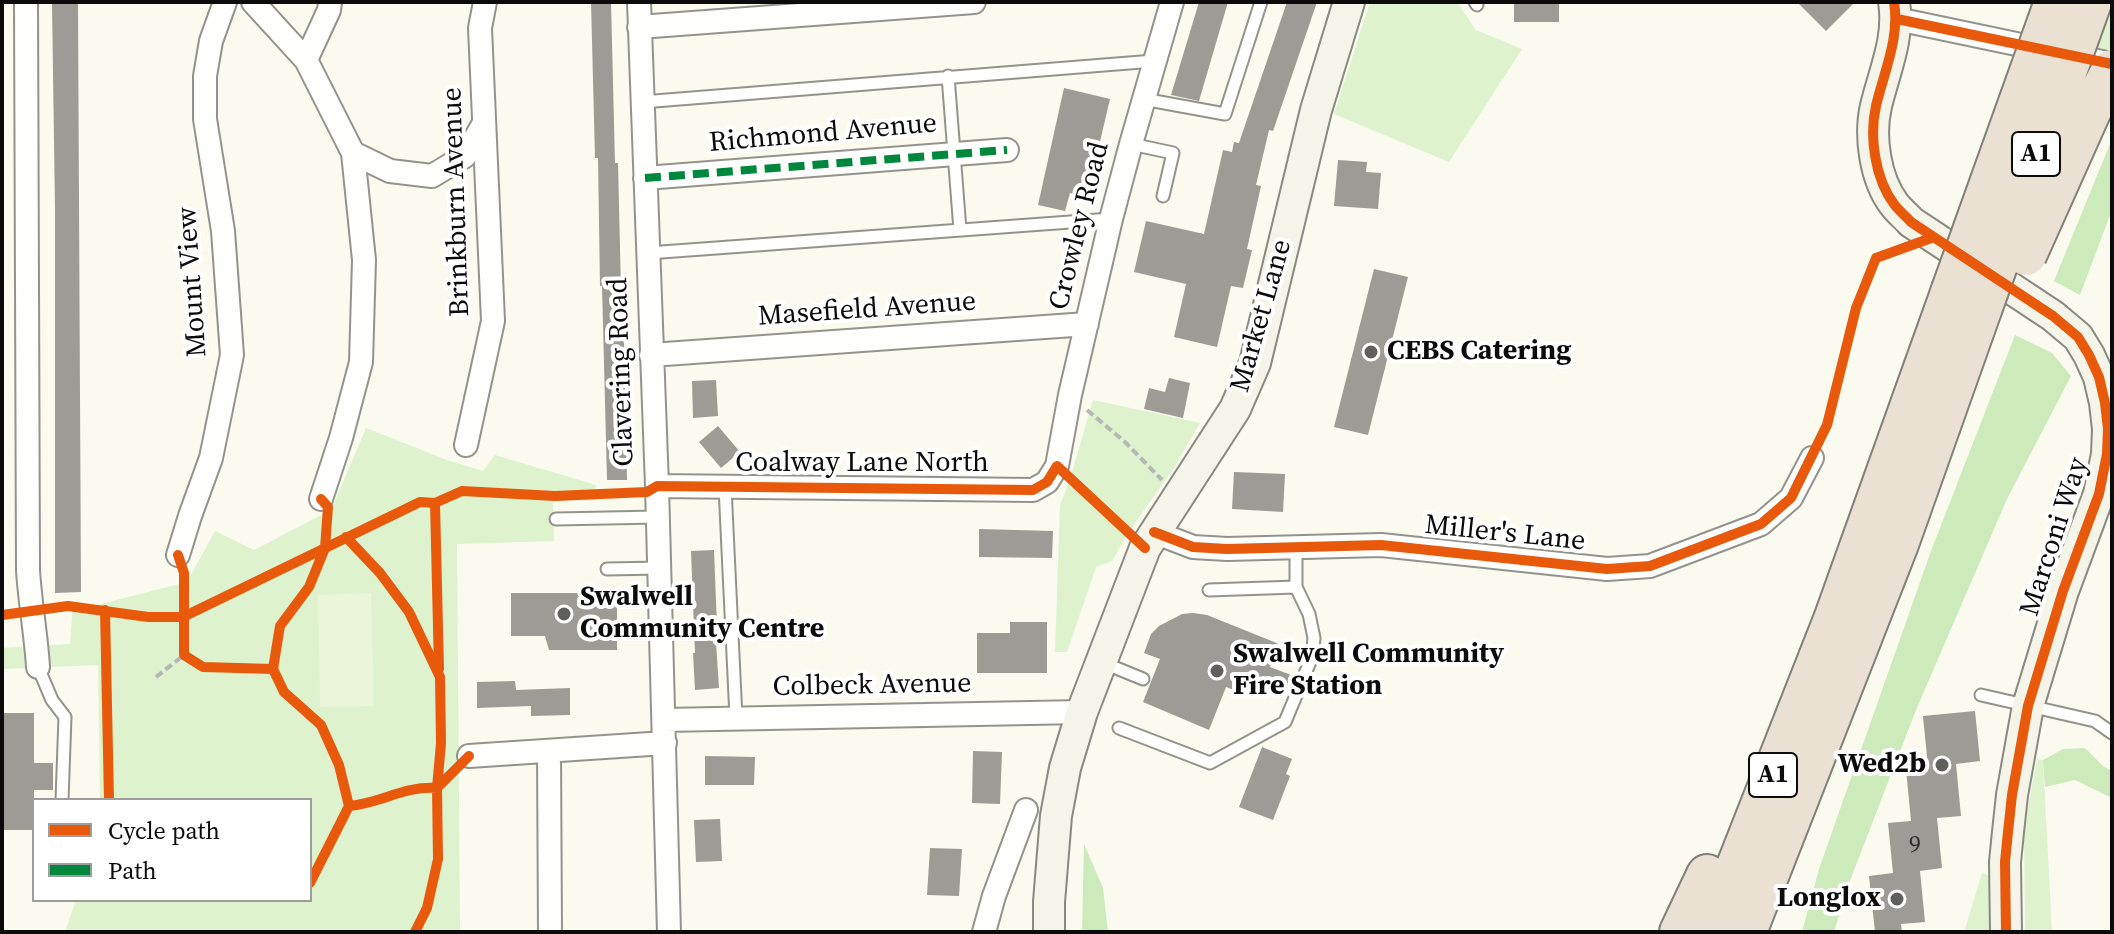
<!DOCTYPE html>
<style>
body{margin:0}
#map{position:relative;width:2114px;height:934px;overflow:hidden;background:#fafaef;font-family:"Source Serif 4",serif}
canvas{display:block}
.frame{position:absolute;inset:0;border:4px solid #0b0b0b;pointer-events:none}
.legend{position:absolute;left:32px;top:798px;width:280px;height:104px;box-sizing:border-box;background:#fff;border:2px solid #9d9d9d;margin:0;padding:10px 14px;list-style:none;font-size:24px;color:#0b0b0b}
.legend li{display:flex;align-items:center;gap:16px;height:40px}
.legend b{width:40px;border:2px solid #9d9d9d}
</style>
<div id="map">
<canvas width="2114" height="934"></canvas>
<div class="frame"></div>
<ul class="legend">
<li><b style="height:10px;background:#e8590c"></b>Cycle path</li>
<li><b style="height:10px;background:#00873e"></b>Path</li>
</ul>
</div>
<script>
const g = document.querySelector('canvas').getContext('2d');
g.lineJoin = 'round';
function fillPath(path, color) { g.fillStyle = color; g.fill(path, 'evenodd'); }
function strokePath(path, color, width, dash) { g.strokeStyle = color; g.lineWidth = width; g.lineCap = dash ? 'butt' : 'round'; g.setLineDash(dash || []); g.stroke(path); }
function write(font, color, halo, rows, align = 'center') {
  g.font = font + ' "Source Serif 4",serif'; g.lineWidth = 8; g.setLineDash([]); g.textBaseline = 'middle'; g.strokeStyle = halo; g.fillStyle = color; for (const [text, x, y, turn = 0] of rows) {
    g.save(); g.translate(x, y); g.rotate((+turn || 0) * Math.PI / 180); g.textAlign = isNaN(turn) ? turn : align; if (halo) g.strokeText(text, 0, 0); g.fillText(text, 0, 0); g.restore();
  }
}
const green = new Path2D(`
 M1370 2H1457L1476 30 1522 49 1449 162 1334 114Z
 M2109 2H2112V45L2063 133Z
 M1093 400 1200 423 1174 468 1128 533 1112 561 1096 567 1067 652H1055L1060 505 1070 479Z
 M366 428 447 460 483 471 495 455 596 485 594 500 553 501 554 541 457 544 460 932H65L76 900H310V800H100L98 665 2 669V648L70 644 73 603 97 605 187 582 215 531 254 550 331 510Z
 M2037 759 2043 760 2052 932H2025L2024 829Z
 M1982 873 1993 877 1991 932H1964Z`);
const forest = new Path2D(`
 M2112 139V210L2080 295 2054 281Z
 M2015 335 2052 353 2071 376 2007 499 1916 710 1846 891 1834 932H1802L1819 869 1931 551Z
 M2085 748 2103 766 2112 771V798L2075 780 2045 787 2043 760 2063 749Z
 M1084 844 1103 888 1108 932H1082Z`);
const pitch = new Path2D(`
 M371 593 374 706 320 707 318 595Z`);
const building = new Path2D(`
 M591 2H611L615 163H618L621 291H623L627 480H607L602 286H600L598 158H595Z
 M1199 2H1228L1199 101 1171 95Z
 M1287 2H1317L1273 131 1269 130 1256 185 1261 186 1247 249 1252 250 1243 288 1231 286 1217 347 1174 337 1186 284 1134 272 1146 221 1204 234 1223 150 1232 152 1234 142 1239 143Z
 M1514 2H1559V22H1514Z
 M1797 2H1855L1826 31Z
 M78 3 81 592 55 593V209L52 4Z
 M1064 88 1110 99 1087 197 1070 193 1065 211 1038 205Z
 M1338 160 1367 162 1366 172 1381 173 1378 209 1334 206Z
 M1374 269 1408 277 1368 435 1334 427Z
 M1169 378 1190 383 1183 418 1144 409 1149 388 1165 392Z
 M716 380 718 416 693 418 692 381Z
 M718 426 740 452 721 468 699 442Z
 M1234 472 1285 474 1283 512 1232 509Z
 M979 529 1053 531 1052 558 979 557Z
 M714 550 717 627H715L719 688 695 690 693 653H695L691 551Z
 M511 593H617V650H549L545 636H511Z
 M1193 613 1207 615 1279 644 1270 667 1291 675 1282 698 1259 689 1255 698 1226 687 1209 730 1143 702 1160 659 1144 653 1151 634 1159 626 1182 614Z
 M1010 622H1047V673H977V633H1010Z
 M515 681 516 690 570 688V715L531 716V706L477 708V682Z
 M1975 711 1980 761 1956 764 1961 816 1937 818 1942 868 1920 871 1925 922 1901 924 1902 932H1875L1869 876 1893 873 1888 823 1911 821 1906 769 1928 767 1923 716Z
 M2 713H34V763H53V790H34V830H2Z
 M1262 747 1292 759 1286 774 1290 776 1273 820 1239 807Z
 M973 751 1002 752 1000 804 972 803Z
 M705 756 755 757 754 785H705Z
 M720 819 722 861 696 862 694 820Z
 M930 848 962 849 959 896 927 895Z`);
const path = new Path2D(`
 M1087 410 1125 442 1162 480
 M156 677 184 655`);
const lane = new Path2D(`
 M1475 2 1477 5
 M948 76 960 230
 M1143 99 1225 114 1261 2
 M642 102 1154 61
 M1131 144 1173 153 1163 196
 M648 253 1111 219
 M725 487 736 718
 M556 519 658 517
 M607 569 660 568
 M1209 590 1296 587
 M1104 663 1143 679
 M38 667 52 700 65 717 62 800
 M1981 695 2095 721 2112 733
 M1119 728 1210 763 1285 722 1312 657 1314 638 1309 614 1296 587V547`);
const street = new Path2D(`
 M26 2 28 570C30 603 36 634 38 667
 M253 2 306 60 353 153 364 260 361 362 341 438 321 499
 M639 2 657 486 669 932
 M1897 19 2112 64
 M639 27 974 2
 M306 60 329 10 330 2
 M353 153 390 171 432 176 465 156 484 123
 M645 178 1007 150
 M651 355 1087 324
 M466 445 493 321 480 28 485 2
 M657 486 1033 490 1047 482 1057 466 1070 395 1111 219 1131 144 1172 2
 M1154 532 1193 547 1227 549 1381 545 1607 569 1650 566 1761 524 1791 498 1812 458
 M178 555 190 516 211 458 232 355 223 231 205 119V76L211 41 225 2
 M664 720 1082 712
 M549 751 550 932
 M469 756 665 743
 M984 932 994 896 1026 810`);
const secondary = new Path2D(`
 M1894 2C1900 38 1884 72 1876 106 1869 136 1875 179 1894 204 1898 210 1906 216 1911 222L2053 316 2078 337 2089 355 2099 377 2105 403 2108 429 2107 454 2099 494 2063 591 2028 706 2012 795 2008 832 2005 862 2006 932
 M1049 932V902L1056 816 1065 768 1082 712 1145 548 1235 409 1255 363 1316 110 1349 2`);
const highway = new Path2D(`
 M1680 932 1707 875
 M1711 932 1835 617 1952 290
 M1746 932 1898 544 1982 307`);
const highwayBridge = new Path2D(`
 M2026 255 2090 112 2112 70
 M1952 290 2055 2
 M1982 307 2091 2`);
const quiet = new Path2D(`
 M645 178 1007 150`);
const cycleway = new Path2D(`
 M1894 2C1900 38 1884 72 1876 106 1869 136 1875 179 1894 204 1898 210 1906 216 1911 222L2053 316 2078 337 2089 355 2099 377 2105 403 2108 429 2107 454 2099 494 2063 591 2028 706 2012 795 2008 832 2005 862 2006 932
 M1897 19 2112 64
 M435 503 439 669
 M1154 532 1193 547 1227 549 1381 545 1607 569 1650 566 1761 524 1791 498 1827 425 1856 308 1876 258 1934 237
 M346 537 380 573 409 612 440 677 441 743 437 788C402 786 382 803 349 806
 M178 555 184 573V655L203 667 273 669
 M105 610 109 800
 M2 615 68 606 148 617H183L420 502 435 503 462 491 555 496 647 492 657 486 1033 490 1047 482 1057 466 1145 548
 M310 883 349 806 339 765 321 725 284 692 273 669 280 626 309 587 325 548 328 507 321 499
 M415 932 427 908 438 859 437 788 469 756`);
const markers = [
 [1371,352,8,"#5f5f5b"],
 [564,614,8,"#5f5f5b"],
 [1217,671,8,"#5f5f5b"],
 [1942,765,8,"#5f5f5b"],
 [1897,899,8,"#5f5f5b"]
];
const numberNames = [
 ["9",1915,846]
];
const shields = [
 [2036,154,48],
 [1773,775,48]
];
const shieldNames = [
 ["A1",2036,154],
 ["A1",1773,775]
];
const streetNames = [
 ["Richmond Avenue",823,134,-5],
 ["Brinkburn Avenue",457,202,-92],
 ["Crowley Road",1080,226,-76],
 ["Mount View",193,282,-94],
 ["Masefield Avenue",867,310,-4],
 ["Market Lane",1262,316,-74],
 ["Clavering Road",622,372,-92],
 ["Coalway Lane North",862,464],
 ["Miller's Lane",1505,534,6],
 ["Marconi Way",2055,537,-72],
 ["Colbeck Avenue",872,686,-1]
];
const poiNames = [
 ["CEBS Catering",1387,352],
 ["Swalwell",580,598],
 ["Community Centre",580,630],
 ["Swalwell Community",1233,655],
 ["Fire Station",1233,687],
 ["Wed2b",1926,765,"right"],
 ["Longlox",1881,899,"right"]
];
fillPath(green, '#def2cd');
fillPath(forest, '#cdeabb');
fillPath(pitch, '#eaf6d7');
fillPath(building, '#9c9b95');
strokePath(lane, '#93938e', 15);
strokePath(street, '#93938e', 26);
strokePath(secondary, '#898984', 34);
strokePath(highway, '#80807b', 44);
strokePath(path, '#b7b7b5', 4, [8, 4]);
strokePath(lane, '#fefefd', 11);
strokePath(street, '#fefefd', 22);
strokePath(secondary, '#f4f4e8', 30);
strokePath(highway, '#eae1d3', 40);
strokePath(highwayBridge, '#80807b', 44, []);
strokePath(highwayBridge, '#eae1d3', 40);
strokePath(quiet, '#00873e', 8, [16, 8]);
strokePath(cycleway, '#e8590c', 10);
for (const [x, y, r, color] of markers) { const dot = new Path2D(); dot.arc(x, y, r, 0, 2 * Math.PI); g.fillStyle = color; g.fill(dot); strokePath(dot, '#fff', 3); }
write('24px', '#2f2f2e', null, numberNames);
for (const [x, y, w] of shields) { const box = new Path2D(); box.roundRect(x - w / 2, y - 22, w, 44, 6); g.fillStyle = '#fff'; g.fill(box); strokePath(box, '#0b0b0b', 2); }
write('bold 26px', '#0b0b0b', null, shieldNames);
write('28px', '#0b0b0b', '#fff', streetNames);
write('bold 28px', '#0b0b0b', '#fff', poiNames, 'left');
</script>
